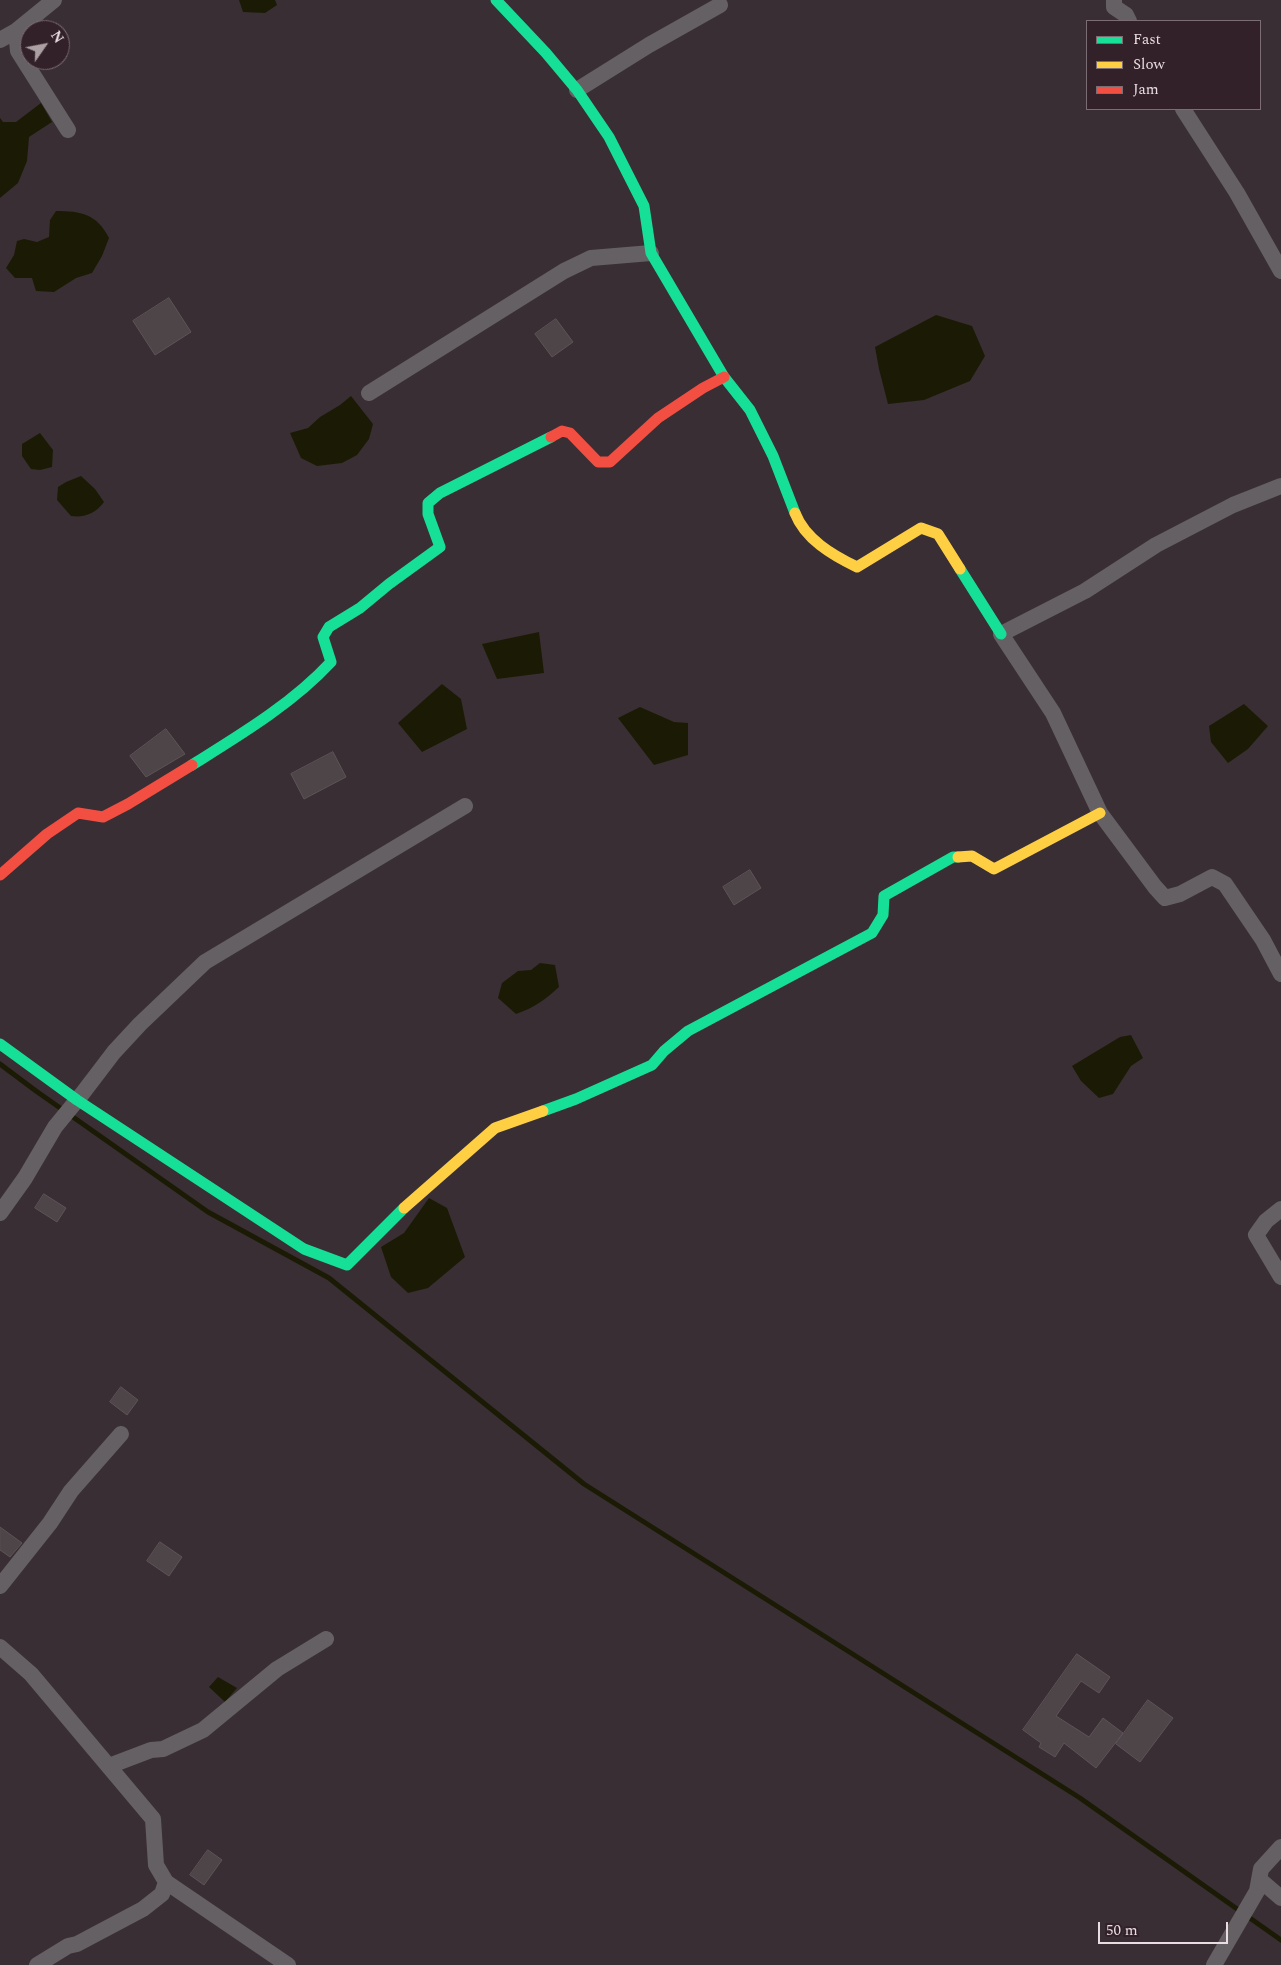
<!DOCTYPE html>
<style>
body{margin:0}
#map{position:relative;width:1281px;height:1965px;overflow:hidden;background:#392e33;font-family:Spectral,serif}
canvas{display:block}
.legend{position:absolute;left:1086px;top:20px;width:175px;height:90px;box-sizing:border-box;background:#332129;border:1px solid #7c6c73;margin:0;padding:6px 9px;list-style:none;font-size:15px;color:#eadde2}
.legend li{display:flex;align-items:center;gap:10px;height:25px}
.legend b{width:25px;border:1px solid #7c6c73}
.north{position:absolute;left:20px;top:20px;width:50px;height:50px;box-sizing:border-box;background:#332129;border:1px solid #7c6c73;border-radius:50%;rotate:57deg;font-size:14px;font-weight:700;line-height:20px;text-align:center;color:#eadde2}
.north::after{content:'';display:block;margin:auto;width:18px;height:22px;background:#aca0a5;clip-path:polygon(50% 0,100% 100%,50% 72%,0 100%)}
.scale{position:absolute;left:1098px;top:1922px;width:130px;height:22px;box-sizing:border-box;border:2px solid #eadde2;border-top:0;padding-left:6px;font-size:15px;line-height:18px;white-space:nowrap;color:#eadde2;-webkit-text-stroke:4px #332129;paint-order:stroke}
</style>
<div id="map">
<canvas width="1281" height="1965"></canvas>
<ul class="legend">
<li><b style="height:6px;background:#16e098"></b>Fast</li>
<li><b style="height:6px;background:#ffcf43"></b>Slow</li>
<li><b style="height:6px;background:#f24e42"></b>Jam</li>
</ul>
<div class="north">N</div>
<div class="scale">50 m</div>
</div>
<script>
const g = document.querySelector('canvas').getContext('2d');
g.lineJoin = 'round';
function fillPath(path, color) { g.fillStyle = color; g.fill(path, 'evenodd'); }
function strokePath(path, color, width, dash) { g.strokeStyle = color; g.lineWidth = width; g.lineCap = dash ? 'butt' : 'round'; g.setLineDash(dash || []); g.stroke(path); }
const water = new Path2D(`
 M239 0H275L277 5 265 13 243 12Z
 M41 103 52 122 29 137 27 161 18 183 0 198V118L3 122H16Z
 M56 211C81 211 97 214 109 238L102 256 92 273 76 278 54 292 36 291 32 278H15L6 268 14 255 17 241 24 239 37 242 49 237 50 220Z
 M936 315 972 326 985 356 970 381 924 400 888 404 879 369 875 347Z
 M351 396 373 424 369 439 357 455 342 463 317 466 301 458 290 433 308 428 320 417 340 405Z
 M40 433 53 450 52 467 40 470 31 469 22 456V444Z
 M81 476 95 489 104 502C96 513 85 518 71 516L57 500 58 487 66 482Z
 M539 632 544 673 497 679 482 644Z
 M442 684 461 699 467 729 422 752 398 723Z
 M1244 704 1268 726 1248 749 1228 763 1211 742 1209 726Z
 M640 707 674 722 688 723V755L654 765 618 718Z
 M540 963 555 965 559 987C546 999 534 1008 516 1014L498 998 502 983 518 971 531 970Z
 M1131 1035 1143 1058 1131 1066 1113 1094 1099 1098 1081 1081 1072 1066 1120 1037Z
 M429 1198 447 1208 465 1257 428 1288 408 1293 391 1277 381 1247 404 1233Z
 M218 1677 237 1688 225 1702 209 1687Z`);
const stream = new Path2D(`
 M0 1064 36 1091 208 1212 329 1278 584 1484 1080 1798 1281 1940`);
const building = new Path2D(`
 M169 298 191 332 155 355 133 321Z
 M556 319 573 342 552 357 535 334Z
 M166 729 185 754 146 777 130 756Z
 M333 752 346 777 304 799 291 774Z
 M750 870 761 888 734 905 723 887Z
 M44 1194 66 1208 57 1222 35 1208Z
 M121 1387 138 1400 127 1415 110 1402Z
 M0 1527 22 1543 10 1557 0 1550Z
 M160 1542 182 1557 169 1576 147 1561Z
 M1077 1654 1110 1677 1099 1693 1081 1681 1056 1716 1089 1737 1103 1718 1123 1733 1096 1768 1064 1743 1055 1757 1039 1747 1041 1743 1023 1730Z
 M1148 1700 1173 1718 1140 1762 1116 1744Z
 M208 1850 222 1860 204 1885 190 1875Z`);
const street = new Path2D(`
 M54 0 16 31 18 51 68 130
 M1114 0V7L1126 15 1129 21
 M0 40 16 31
 M577 90 649 45 720 5
 M1183 109 1237 193 1281 271
 M369 393 564 271 591 258 651 253
 M1281 486 1233 505 1156 545 1085 591 1001 634 1053 713 1100 813 1155 887 1165 898 1180 894 1212 877 1225 884 1263 940 1281 974
 M1281 1209 1266 1221 1256 1235 1281 1277
 M0 1213 25 1178 55 1127 82 1094 114 1052 140 1024 205 962 465 806
 M0 1586 50 1523 71 1491 121 1434
 M0 1647 31 1674 153 1819 156 1865 166 1882 288 1965
 M109 1766 151 1750 163 1749 203 1730 277 1669 326 1639
 M1259 1879 1281 1898
 M37 1965 68 1946 77 1944 143 1909 162 1894 166 1882
 M1214 1965 1257 1891 1261 1869 1281 1847`);
const fast = new Path2D(`
 M496 0 546 53 577 90 609 137 644 206 651 253 724 377 750 410 773 456 795 513
 M960 569 1001 634
 M192 765C240 735 292 704 331 662L323 637 329 627 360 608 389 584 440 547 428 514V503L440 493 551 437
 M0 1044 77 1100 304 1249 347 1265 404 1208
 M543 1111 576 1099 652 1065 664 1051 688 1031 872 933 883 915 884 896 953 857H958`);
const slow = new Path2D(`
 M795 513C805 539 832 555 857 567L921 528 938 534 960 569
 M958 857 972 856 994 869 1100 813
 M404 1208 495 1128 543 1111`);
const jam = new Path2D(`
 M551 437 562 431 570 433 598 462H610L658 418 703 388 724 377
 M0 875 47 834 78 813 103 817 128 804 192 765`);
fillPath(water, '#1b1b05');
strokePath(stream, '#1b1b05', 5);
fillPath(building, '#4e4549');
strokePath(building, '#5d5458', 1);
strokePath(street, '#656063', 16);
strokePath(fast, '#16e098', 11);
strokePath(slow, '#ffcf43', 11);
strokePath(jam, '#f24e42', 11);
</script>
